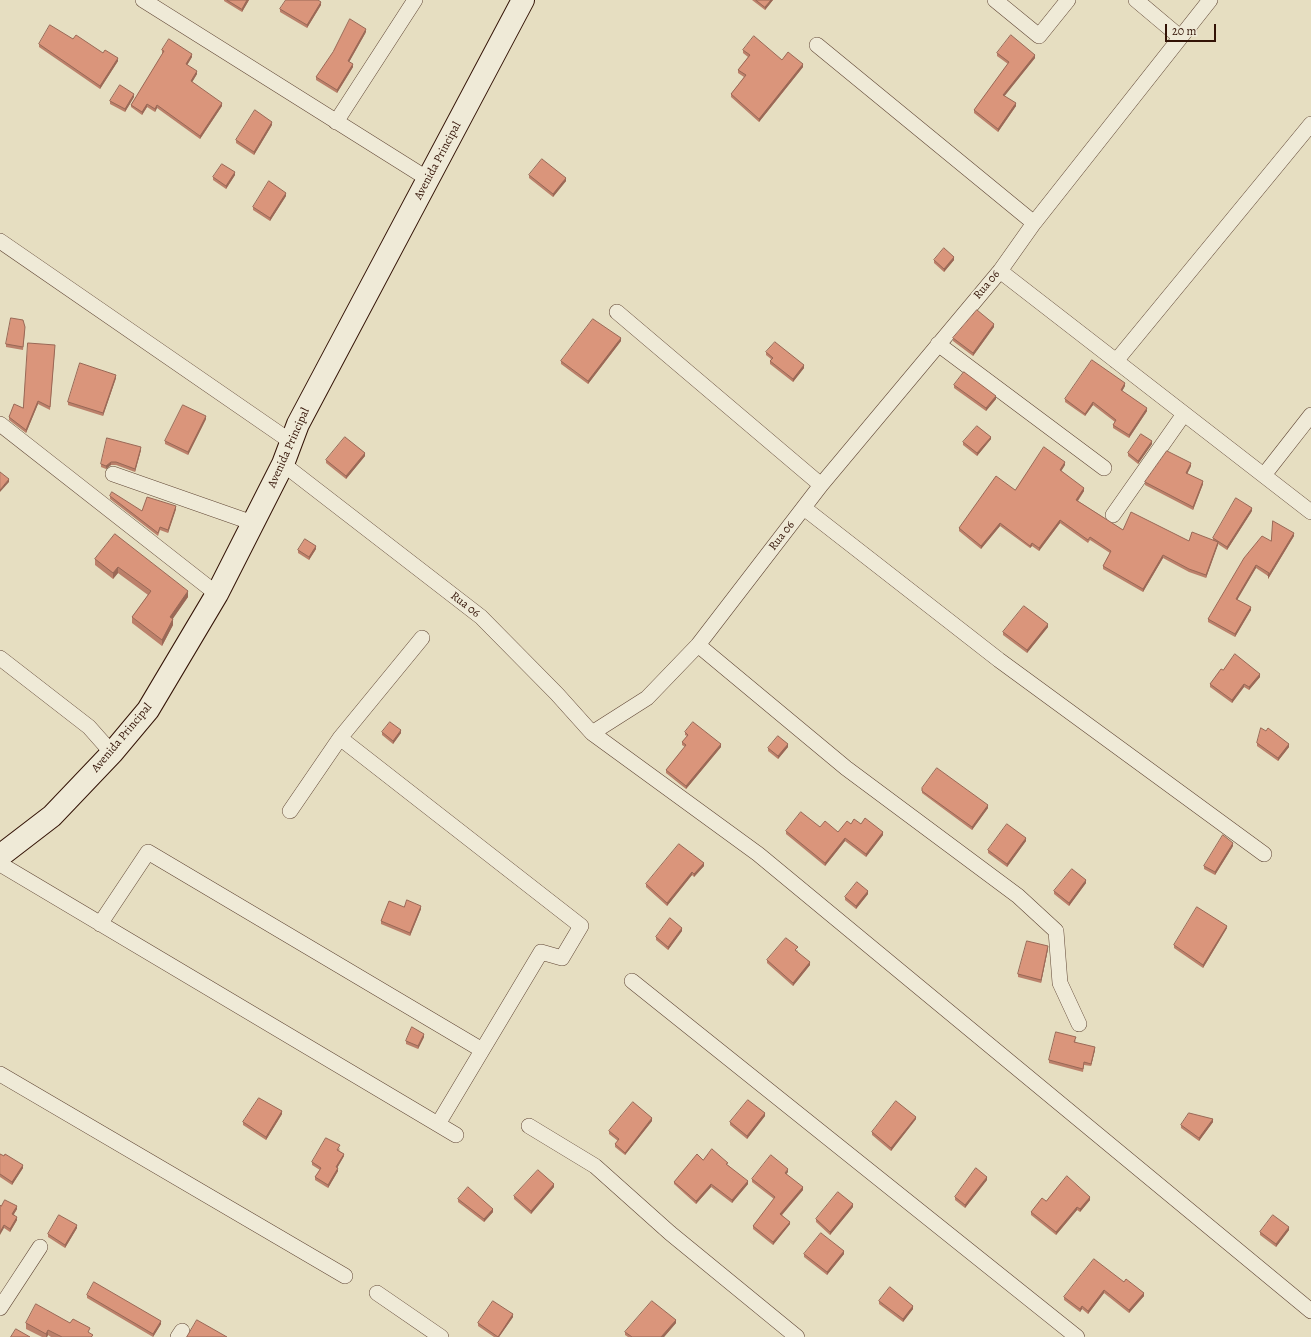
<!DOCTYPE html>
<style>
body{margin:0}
#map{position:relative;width:1311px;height:1337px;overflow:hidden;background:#e6dec1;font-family:Alegreya,serif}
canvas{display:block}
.scale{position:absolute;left:1165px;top:24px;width:51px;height:18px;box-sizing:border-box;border:2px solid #331306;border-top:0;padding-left:5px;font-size:12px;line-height:14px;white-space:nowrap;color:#331306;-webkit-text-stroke:3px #efead7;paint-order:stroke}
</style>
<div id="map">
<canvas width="1311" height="1337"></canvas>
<div class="scale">20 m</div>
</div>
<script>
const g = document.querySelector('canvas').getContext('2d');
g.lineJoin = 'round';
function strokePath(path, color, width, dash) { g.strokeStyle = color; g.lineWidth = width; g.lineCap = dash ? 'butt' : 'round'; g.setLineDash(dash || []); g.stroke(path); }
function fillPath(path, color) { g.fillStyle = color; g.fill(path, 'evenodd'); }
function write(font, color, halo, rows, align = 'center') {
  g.font = font + ' Alegreya,serif'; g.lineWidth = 4; g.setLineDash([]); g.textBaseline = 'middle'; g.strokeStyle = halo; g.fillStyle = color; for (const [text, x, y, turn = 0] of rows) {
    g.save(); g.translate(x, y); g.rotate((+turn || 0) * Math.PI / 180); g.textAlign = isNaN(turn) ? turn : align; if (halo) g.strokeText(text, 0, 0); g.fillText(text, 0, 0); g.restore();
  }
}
const street = new Path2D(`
 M143 0 428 179
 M995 0 1039 36 1068 0
 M1136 0 1180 37
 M817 45 1034 223
 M336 122 415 0
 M0 241 290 441
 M1000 271 1311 512
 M617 312 821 485
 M938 344 1104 468
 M1116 361 1311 124
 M0 424 217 594
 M283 464 481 617 557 694 592 733 647 698 698 645 821 485 1000 271 1034 223 1210 0
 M113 474 253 523
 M1264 475 1311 415
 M804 508 999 660 1264 854
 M1113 515 1184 414
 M698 645 846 768 1018 896 1056 931 1060 983 1079 1024
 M0 658 89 727 112 753
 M592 733 758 854 1311 1311
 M340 738 581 926 562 958 541 952 438 1124
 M290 811 340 738 422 638
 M0 864 456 1135
 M100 924 148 852 482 1050
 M632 981 1077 1337
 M0 1074 345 1276
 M529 1126 595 1166 670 1233 797 1337
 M377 1293 441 1337
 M0 1308 40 1247
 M178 1337 182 1331`);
const secondary = new Path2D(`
 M0 856 52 816 112 753 148 710 217 594 283 464 298 424 523 0`);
const wall = new Path2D(`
 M224 0H249L242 12 224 1Z
 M752 0H773L765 10Z
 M321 5 307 28 280 12V9Z
 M366 32 349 62 353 67 337 93 316 80V77Z
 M73 39 118 61 100 89 39 47V44Z
 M162 50 192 57 187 65 197 74 192 82 222 106 200 139 157 108 155 112 147 107 142 115 131 107V105L163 53H162Z
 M743 50 782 60 803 67 759 122 731 97V94L744 77 738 73V70L748 57 743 53Z
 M997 53 1035 58 1004 96 1016 106 998 132 974 113V110L1008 64 997 56Z
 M134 97 125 112 110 104V101Z
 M272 125 254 155 236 143V140Z
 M235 175 226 189 213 180V177Z
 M529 175 566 181 553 197 529 178Z
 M286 196 270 221 253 210V207Z
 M934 260H954L944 272 934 263Z
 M994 327 973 356 953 341V338Z
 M25 330 23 350 6 347V344Z
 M621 341 588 384 561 364V361Z
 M55 348 50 410 38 404 26 433 9 420V417L23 408Z
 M766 352 804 368 793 382 770 364V361L771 359 766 355Z
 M116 378 103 416 68 405V402Z
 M954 385 996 399 986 411 954 388Z
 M1125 386 1122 391 1147 411 1129 438 1113 428V425L1115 422 1093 405 1085 416 1065 402V399Z
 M206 419 188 455 165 444V441Z
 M991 439 977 456 963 445V442Z
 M1152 444 1138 464 1128 456V453Z
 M141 450 135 472 116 465H111L106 469 101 467V464Z
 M365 456 346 479 326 463V460Z
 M1065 465 1061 471 1084 491 1078 501 1123 530 1189 541 1213 540V538L1252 511 1227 550 1218 544 1206 578 1189 572 1163 558 1143 592 1103 569V566L1110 553 1090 540 1088 543 1060 523 1039 551 1032 546 1030 548 1000 526 981 549 959 531V528L1015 490Z
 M1191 466 1187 474 1203 484 1193 510 1145 485V482Z
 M110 496 142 511 176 509 168 533 160 530 158 536 110 499Z
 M115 534 188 597 172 619 173 625 162 646 132 623V617L148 595 118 573 113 579 95 565V559Z
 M1294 536 1268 579V576L1256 568 1237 599 1251 610 1235 637 1208 622V619L1271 541Z
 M316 549 309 560 298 553V550Z
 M1048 627 1027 653 1003 635V632Z
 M1223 670 1260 677 1249 690 1244 687 1232 703 1210 687V684Z
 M1266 731 1289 747 1278 761 1257 746V743Z
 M382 732 401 733 393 744 382 735Z
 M685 732 721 747 686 789 666 773V770L685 747 682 745V742L687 736 685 735Z
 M788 747 778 759 768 751V748Z
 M922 788 988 808 972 830 922 793Z
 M851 824H861L883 835 866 857 845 841 825 866 786 834V831L820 827 838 832Z
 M1026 841 1007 867 988 853V850Z
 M1233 846 1215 875 1204 869V866Z
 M704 866 694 877 692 875 667 906 646 887V884Z
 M1086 883 1069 906 1054 894V891Z
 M868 894 856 909 845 900V897Z
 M404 907 421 909 410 936 381 924V921Z
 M1227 928 1203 968 1174 948V945Z
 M682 931 668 950 656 940V937Z
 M1048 949 1041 983 1018 977V974Z
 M798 950 797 951 810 965 793 986 767 963V960Z
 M424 1037 418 1049 406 1044V1041Z
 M1076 1040 1075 1042 1095 1050 1091 1066 1084 1065 1083 1072 1049 1063V1060Z
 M282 1114 266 1140 243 1125V1122Z
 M765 1116 747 1139 730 1125V1122Z
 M916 1119 891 1151 872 1135V1132Z
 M652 1121 625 1155 615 1147V1144L618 1141 609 1134V1131Z
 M1213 1122 1199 1141 1181 1128V1125Z
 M340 1148 339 1150 344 1156 337 1168 338 1171 328 1188 315 1180V1177L320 1170 312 1165V1162Z
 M0 1154 23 1168 12 1185 0 1177Z
 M703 1160 728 1165 748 1184 732 1203 711 1187 696 1204 674 1184V1182Z
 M788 1172 786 1174 803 1190 782 1215 790 1224 773 1245 753 1229V1226L774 1199 752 1182V1179Z
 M987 1180 965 1208 955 1200V1197Z
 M554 1187 531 1214 514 1199V1196Z
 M458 1199 493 1212 484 1222 458 1202Z
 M1090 1200 1080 1212 1077 1210 1056 1235 1031 1215V1212L1046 1201Z
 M1 1206 17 1209 14 1214 17 1220 10 1232 4 1228Z
 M853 1207 830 1235 816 1222V1219Z
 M77 1228 65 1248 48 1237V1234Z
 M1289 1230 1276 1247 1260 1235V1232Z
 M804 1254H844L827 1275 804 1257Z
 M1124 1282 1144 1296 1129 1313 1104 1293 1088 1314 1082 1309 1080 1312 1064 1300V1297Z
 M87 1295 161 1324 153 1337 87 1298Z
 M879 1301 913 1309 903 1322 879 1304Z
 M513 1317 499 1337H494L478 1326V1323Z
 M26 1323H70L93 1337H51L48 1335 47 1337H42L26 1329Z
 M676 1323 664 1337H628L625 1335V1332Z`);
const shadedWall = new Path2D(`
 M247 0H249L242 12V9Z
 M771 0H773L765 10V7Z
 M321 2V5L307 28V25Z
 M366 29V32L348 64V61Z
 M192 54V57L186 67V64Z
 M1035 55V58L1003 98V95Z
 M118 58V61L100 89V86Z
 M353 64V67L337 93V90Z
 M803 64V67L759 122V119Z
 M197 71V74L191 84V81Z
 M134 94V97L125 112V109Z
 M222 103V106L200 139V136Z
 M1016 103V106L998 132V129Z
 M147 104V107L142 115V112Z
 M157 105V108L155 112V109Z
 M272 122V125L254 155V152Z
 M235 172V175L226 189V186Z
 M566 178V181L553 197V194Z
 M286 193V196L270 221V218Z
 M954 257V260L944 272V269Z
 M994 324V327L973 356V353Z
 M621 338V341L588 384V381Z
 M804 365V368L793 382V379Z
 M116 375V378L103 416V413Z
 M1125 383V386L1121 393V390Z
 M996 396V399L986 411V408Z
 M38 401V404L26 433V430Z
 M1093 402V405L1085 416V414Z
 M1147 408V411L1129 438V435Z
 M206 416V419L188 455V452Z
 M991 437V439L977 456V453Z
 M1152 441V444L1138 464V461Z
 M141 447V450L135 472V469Z
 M365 453V456L346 479V476Z
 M111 462V465L106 469V466Z
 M1065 462V465L1060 473V470Z
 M1191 463V466L1186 476V473Z
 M9 479V482L0 492V490Z
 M1203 481V484L1193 510V507Z
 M1084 488V491L1076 503V500Z
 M176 506V509L168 533V530Z
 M1252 508V511L1227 550V547Z
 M1060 520V523L1039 551V548Z
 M1000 523V526L981 549V546Z
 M1294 533V536L1268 579V576Z
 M1218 542V545L1206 578V575Z
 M1032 543V546L1030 548V546Z
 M316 546V549L309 560V557Z
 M1163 555V558L1143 592V589Z
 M1256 565V568L1236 602V599Z
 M118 567V573L113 579V573Z
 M188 591V597L170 623V617Z
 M1251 607V610L1235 637V634Z
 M173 619V625L162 646V640Z
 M1048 624V627L1027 653V650Z
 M1260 674V677L1249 690V687Z
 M1244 684V687L1232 703V700Z
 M401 730V733L393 744V741Z
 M721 744V747L686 789V786Z
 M788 744V747L778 759V756Z
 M1289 744V747L1278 761V758Z
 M988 805V808L972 830V827Z
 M883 832V835L866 857V854Z
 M845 838V841L825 866V863Z
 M1026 838V841L1007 867V864Z
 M1233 843V846L1215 875V872Z
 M704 863V866L694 877V874Z
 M692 872V875L667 906V903Z
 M1086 880V883L1069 906V903Z
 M868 891V894L856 909V906Z
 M421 906V909L410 936V933Z
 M1227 926V928L1203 968V965Z
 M682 928V931L668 950V947Z
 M1048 946V949L1041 983V980Z
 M810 962V965L793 986V983Z
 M424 1034V1037L418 1049V1046Z
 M1095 1047V1050L1091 1066V1064Z
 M282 1111V1114L266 1140V1137Z
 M765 1113V1116L747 1139V1136Z
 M916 1117V1119L891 1151V1148Z
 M652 1118V1121L625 1155V1153Z
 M1213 1119V1122L1199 1141V1138Z
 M344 1154V1156L336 1170V1167Z
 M23 1165V1168L12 1185V1182Z
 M338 1168V1171L328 1188V1185Z
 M788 1169V1172L785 1176V1173Z
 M987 1177V1180L965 1208V1205Z
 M748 1181V1184L732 1203V1200Z
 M554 1184V1187L531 1214V1211Z
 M711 1184V1187L696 1204V1201Z
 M803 1187V1190L780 1217V1214Z
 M1090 1197V1200L1080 1212V1209Z
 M853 1204V1207L830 1235V1232Z
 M17 1206V1209L12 1217V1214Z
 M1077 1207V1210L1056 1235V1232Z
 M493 1209V1212L484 1222V1219Z
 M17 1217V1220L10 1232V1229Z
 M790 1222V1224L773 1245V1242Z
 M4 1225V1228L0 1235V1232Z
 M77 1225V1228L65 1248V1245Z
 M1289 1227V1230L1276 1247V1244Z
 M844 1251V1254L827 1275V1272Z
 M1104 1290V1293L1088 1314V1311Z
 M1144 1293V1296L1129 1313V1310Z
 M913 1306V1309L903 1322V1319Z
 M1082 1306V1309L1080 1312V1309Z
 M513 1314V1317L499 1337H498Z
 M676 1320V1323L664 1337H661Z
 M161 1321V1324L153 1337V1334Z
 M48 1330V1335L47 1337H46V1334Z`);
const building = new Path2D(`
 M227 0H247L242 9Z
 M286 0H318L321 2 307 25 280 9Z
 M756 0H771L765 7Z
 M350 19 366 29 348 61 353 64 337 90 316 77 333 52Z
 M50 25 73 39 76 35 103 53 105 50 118 58 100 86 39 44Z
 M1011 35 1035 55 1003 95 1016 103 998 129 974 110 1009 62 997 53Z
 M754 36 782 60 788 52 803 64 759 119 731 94 746 75 738 70 750 55 743 50Z
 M169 39 192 54 186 64 197 71 191 81 222 103 200 136 157 105 155 109 147 104 142 112 131 105 164 51 162 50Z
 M120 85 134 94 125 109 110 101Z
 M255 110 272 122 254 152 236 140Z
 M542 159 566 178 553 194 529 175Z
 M222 164 235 172 226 186 213 177Z
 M269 181 286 193 270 218 253 207Z
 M944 248 954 257 944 269 934 260Z
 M977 310 994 324 973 353 953 338Z
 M11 318 23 320 25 327 23 347 6 344Z
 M593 319 621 338 588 381 561 361Z
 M775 342 804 365 793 379 770 361 773 358 766 352Z
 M28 343 55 345 50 407 38 401 26 430 9 417 14 404 23 408Z
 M1092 360 1125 383 1121 390 1147 408 1129 435 1113 425 1116 420 1093 402 1085 414 1065 399Z
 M80 363 116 375 103 413 68 402Z
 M964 372 996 396 986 408 954 385Z
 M183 405 206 416 188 452 165 441Z
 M977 426 991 437 977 453 963 442Z
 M1141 434 1152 441 1138 461 1128 453Z
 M345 437 365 453 346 476 326 460Z
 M107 438 141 447 135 469 116 462H111L106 466 101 464Z
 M1044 447 1065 462 1060 470 1084 488 1076 500 1123 530 1131 512 1189 541 1192 532 1218 542 1206 575 1189 569 1163 555 1143 589 1103 566 1111 551 1090 537 1088 540 1060 520 1039 548 1032 543 1030 546 1000 523 981 546 959 528 996 476 1015 490Z
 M1167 451 1191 463 1186 473 1203 481 1193 507 1145 482Z
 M0 472 9 479 0 490Z
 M112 492 142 511 147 497 176 506 168 530 160 527 158 533 110 496Z
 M1236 498 1252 508 1227 547 1213 538Z
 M1273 521 1294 533 1268 576 1269 573 1256 565 1236 599 1251 607 1235 634 1208 619 1244 558 1262 536 1271 541Z
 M115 534 188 591 170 617 173 619 162 640 132 617 151 591 118 567 113 573 95 559Z
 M305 539 316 546 309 557 298 550Z
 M1024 606 1048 624 1027 650 1003 632Z
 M1235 654 1260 674 1249 687 1244 684 1232 700 1210 684 1221 669 1223 670Z
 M390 722 401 730 393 741 382 732Z
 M693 722 721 744 686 786 666 770 686 745 682 742 688 735 685 732Z
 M1261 728 1266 731 1268 728 1289 744 1278 758 1257 743Z
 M778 736 788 744 778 756 768 748Z
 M937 768 988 805 972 827 922 791V788Z
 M801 812 820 827 825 821 838 832 847 821 851 824 854 819 861 824 865 818 883 832 866 854 845 838 825 863 786 831Z
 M1007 824 1026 838 1007 864 988 850Z
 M1223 835 1233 843 1215 872 1204 866Z
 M679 844 704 863 694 874 692 872 667 903 646 884Z
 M1072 869 1086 880 1069 903 1054 891Z
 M857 882 868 891 856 906 845 897Z
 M407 900 421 906 410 933 381 921 389 901 404 907Z
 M1197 907 1227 926 1203 965 1174 945Z
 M670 918 682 928 668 947 656 937Z
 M786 938 798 947 795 950 810 962 793 983 767 960Z
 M1027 941 1048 946 1041 980 1018 974Z
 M412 1027 424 1034 418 1046 406 1041Z
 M1056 1032 1076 1037 1074 1042 1095 1047 1091 1064 1084 1062 1083 1069 1049 1060Z
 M259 1098 282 1111 266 1137 243 1122Z
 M748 1100 765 1113 747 1136 730 1122Z
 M896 1101 916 1117 891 1148 872 1132Z
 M633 1102 652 1118 625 1153 615 1144 619 1139 609 1131Z
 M1189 1113 1213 1119 1199 1138 1181 1125Z
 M326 1138 340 1145 337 1150 344 1154 336 1167 338 1168 328 1185 315 1177 321 1168 312 1162Z
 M712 1149 728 1163 726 1164 748 1181 732 1200 711 1184 696 1201 674 1182 697 1154 703 1160Z
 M0 1154 4 1156 5 1154 23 1165 12 1182 0 1174Z
 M771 1155 788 1169 785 1173 803 1187 780 1214 790 1222 773 1242 753 1226 775 1197 752 1179Z
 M976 1168 987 1177 965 1205 955 1197Z
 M538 1170 554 1184 531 1211 514 1196Z
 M1067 1176 1090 1197 1080 1209 1077 1207 1056 1232 1031 1212 1042 1198 1046 1201Z
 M468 1187 493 1209 484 1219 458 1199Z
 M838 1192 853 1204 830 1232 816 1219Z
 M5 1200 17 1206 12 1214 17 1217 10 1229 4 1225 0 1232V1205L1 1206Z
 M59 1215 77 1225 65 1245 48 1234Z
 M1273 1215 1289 1227 1276 1244 1260 1232Z
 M821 1233 844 1251 827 1272 804 1254Z
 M1094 1259 1124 1282 1126 1279 1144 1293 1129 1310 1104 1290 1088 1311 1082 1306 1080 1309 1064 1297Z
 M94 1282 161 1321 153 1334 87 1295Z
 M890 1287 913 1306 903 1319 879 1301Z
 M493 1301 513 1314 498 1337 478 1323Z
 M652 1301 676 1320 661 1337H632L625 1332Z
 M36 1304 70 1323 73 1319 90 1328 88 1332 93 1335 91 1337H62L48 1330 46 1334 26 1323Z
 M197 1320 227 1337H187Z
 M16 1329 30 1337H11Z`);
const streetNames = [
 ["Avenida Principal",438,161,-62],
 ["Rua 06",987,285,-50],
 ["Avenida Principal",289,448,-66],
 ["Rua 06",782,536,-52],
 ["Rua 06",465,605,38],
 ["Avenida Principal",122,738,-50]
];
strokePath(street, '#604635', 16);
strokePath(secondary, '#331306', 24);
strokePath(street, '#efead7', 15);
strokePath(secondary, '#efead7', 22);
fillPath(wall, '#bb806a');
fillPath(shadedWall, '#996856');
fillPath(building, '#da957b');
strokePath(building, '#996856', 1);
write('12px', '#331306', '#efead7', streetNames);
</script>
